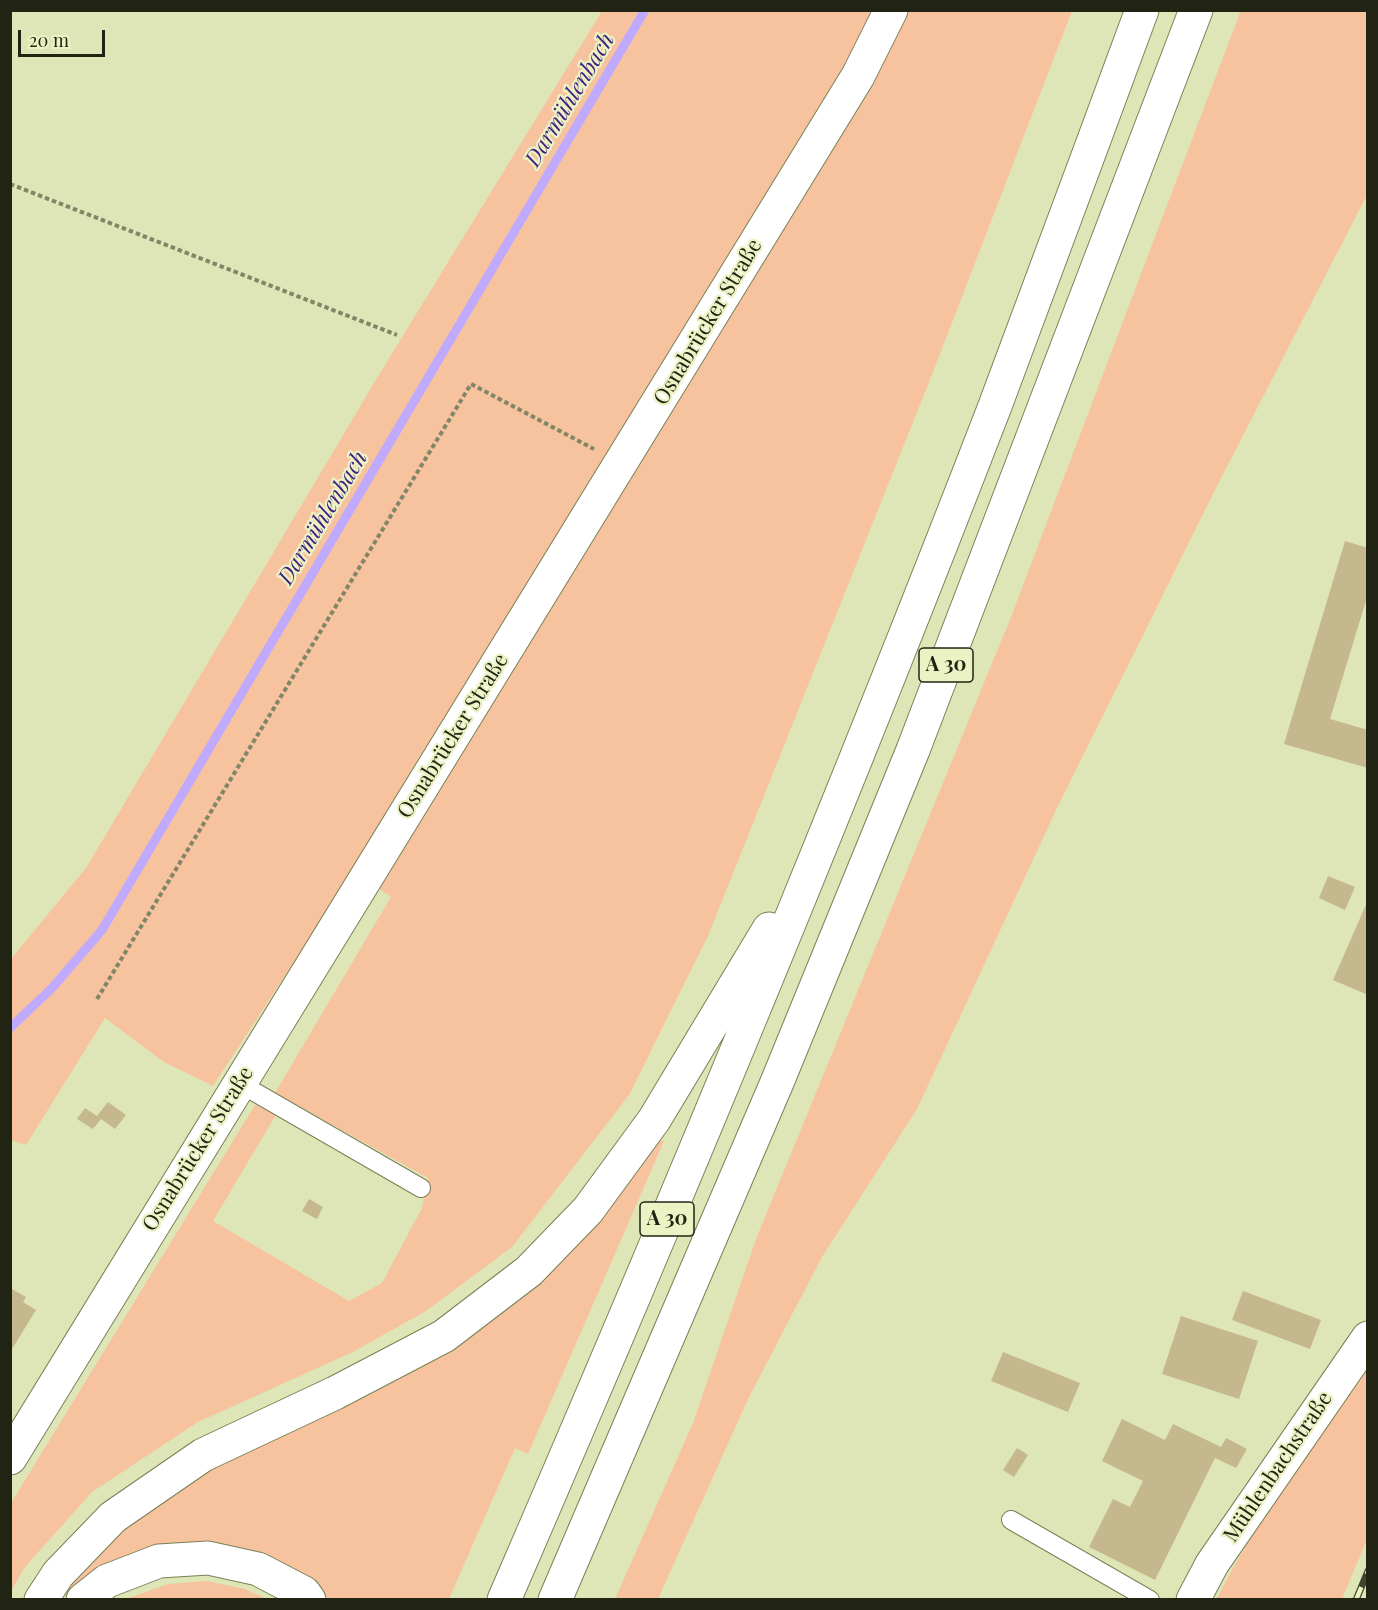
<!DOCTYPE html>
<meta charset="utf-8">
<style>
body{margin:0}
#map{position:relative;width:1378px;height:1610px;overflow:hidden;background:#dee6b8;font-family:"Playfair Display",serif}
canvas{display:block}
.frame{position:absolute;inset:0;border:12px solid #212413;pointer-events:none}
.scale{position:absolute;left:18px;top:30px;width:87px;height:27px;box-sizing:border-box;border:3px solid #212413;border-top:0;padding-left:8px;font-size:18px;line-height:21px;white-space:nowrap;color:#212413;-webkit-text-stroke:4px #ebf3c5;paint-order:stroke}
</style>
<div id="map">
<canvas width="1378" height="1610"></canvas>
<div class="frame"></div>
<div class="scale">20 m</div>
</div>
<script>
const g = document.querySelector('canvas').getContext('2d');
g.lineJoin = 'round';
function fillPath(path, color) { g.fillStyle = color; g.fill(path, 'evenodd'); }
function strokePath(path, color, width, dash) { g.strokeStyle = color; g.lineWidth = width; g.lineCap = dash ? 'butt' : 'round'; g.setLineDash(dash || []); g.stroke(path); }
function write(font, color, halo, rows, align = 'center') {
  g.font = font + ' "Playfair Display",serif'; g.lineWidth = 4.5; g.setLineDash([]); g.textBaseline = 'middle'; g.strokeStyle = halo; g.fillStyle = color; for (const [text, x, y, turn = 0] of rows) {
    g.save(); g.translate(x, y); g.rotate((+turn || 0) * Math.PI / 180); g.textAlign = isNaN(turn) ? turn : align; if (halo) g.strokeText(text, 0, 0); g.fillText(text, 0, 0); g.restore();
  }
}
const green = new Path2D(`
 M1241 10 1367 11V195L1217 486 1058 806 917 1109 822 1257 749 1397 658 1599H615L693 1423 756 1239 1011 617Z
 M602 11H1072L933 372 708 936 629 1095 512 1247 426 1311 353 1352 198 1422 92 1492 25 1567 11 1591V1503L255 1105 277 1113 213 1221 349 1301 382 1283 422 1208 428 1178 275 1093 391 897 354 870 213 1086 164 1062 105 1018 26 1145 11 1140 10 960 86 868 377 378Z
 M655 1141H664L528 1454 515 1448 449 1599H324L267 1559 105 1567 65 1596 60 1590 122 1524 209 1464 446 1347Z
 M1367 1367V1539L1342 1599 1216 1600C1259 1516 1313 1444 1367 1367Z
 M207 1581 245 1589 267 1599H126L168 1584Z`);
const stream = new Path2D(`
 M10 1028 52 988 102 930 645 10`);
const building = new Path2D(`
 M1345 541 1368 548V594L1330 719 1368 730V768L1284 744Z
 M1328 876 1355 887 1345 910 1319 898Z
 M1368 900V995L1333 980Z
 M108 1102 126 1115 115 1129 101 1119 93 1129 77 1119 85 1108 97 1116Z
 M309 1199 323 1207 317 1219 302 1211Z
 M10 1288 26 1297 23 1302 36 1310 12 1349Z
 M1243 1291 1321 1320 1310 1349 1232 1320Z
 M1181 1316 1258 1341 1239 1399 1162 1374Z
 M1003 1352 1080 1383 1068 1412 991 1381Z
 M1122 1419 1165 1440 1173 1424 1221 1447 1226 1438 1247 1449 1236 1468 1215 1458 1155 1580 1089 1547 1113 1499 1130 1507 1143 1481 1102 1461Z
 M1017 1448 1028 1455 1014 1477 1003 1470Z`);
const path = new Path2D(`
 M10 184 397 335
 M97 999 471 384 594 449`);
const lane = new Path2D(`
 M239 1083 421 1188
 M1011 1520 1150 1600`);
const street = new Path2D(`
 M1193 1600 1212 1564 1368 1338`);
const secondary = new Path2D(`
 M10 1458 858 76 891 10`);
const highway = new Path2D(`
 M41 1600 58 1574 113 1517 203 1455 335 1393 444 1336 529 1271 588 1210 654 1120 769 929
 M83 1600 107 1581 159 1561 208 1558 258 1569 304 1593 309 1600
 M504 1600C675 1205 840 807 995 406 1045 274 1093 142 1142 10
 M555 1600 778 1080 913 750 1196 10`);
const rail = new Path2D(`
 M1356 1600 1368 1571`);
const shields = [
 [946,665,54],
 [667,1219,54]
];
const shieldNames = [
 ["A 30",946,665],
 ["A 30",667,1219]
];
const streetNames = [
 ["Osnabrücker Straße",708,322,-59],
 ["Osnabrücker Straße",453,736,-58],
 ["Osnabrücker Straße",198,1149,-58],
 ["Mühlenbachstraße",1278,1467,-56]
];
const waterNames = [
 ["Darmühlenbach",570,100,-59],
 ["Darmühlenbach",323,518,-59]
];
fillPath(green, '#f7c29e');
strokePath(stream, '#c0aafe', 9);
fillPath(building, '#c4b88c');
strokePath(lane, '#7a8056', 20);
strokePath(street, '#7a8056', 35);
strokePath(secondary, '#7a8056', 35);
strokePath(highway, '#7a8056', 35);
strokePath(path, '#818667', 4, [4.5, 3]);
strokePath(lane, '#fff', 18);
strokePath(street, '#fff', 33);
strokePath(secondary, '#fff', 33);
strokePath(highway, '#fff', 33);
strokePath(rail, '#3f432d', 7);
strokePath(rail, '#ebf3c5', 4.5, [14]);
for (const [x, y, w] of shields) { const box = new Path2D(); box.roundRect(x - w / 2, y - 17, w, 34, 4.5); g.fillStyle = '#ebf3c5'; g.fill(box); strokePath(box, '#212413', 1.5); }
write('bold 20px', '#212413', null, shieldNames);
write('21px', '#212413', '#ebf3c5', streetNames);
write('italic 22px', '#45207e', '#ebf3c5', waterNames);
</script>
